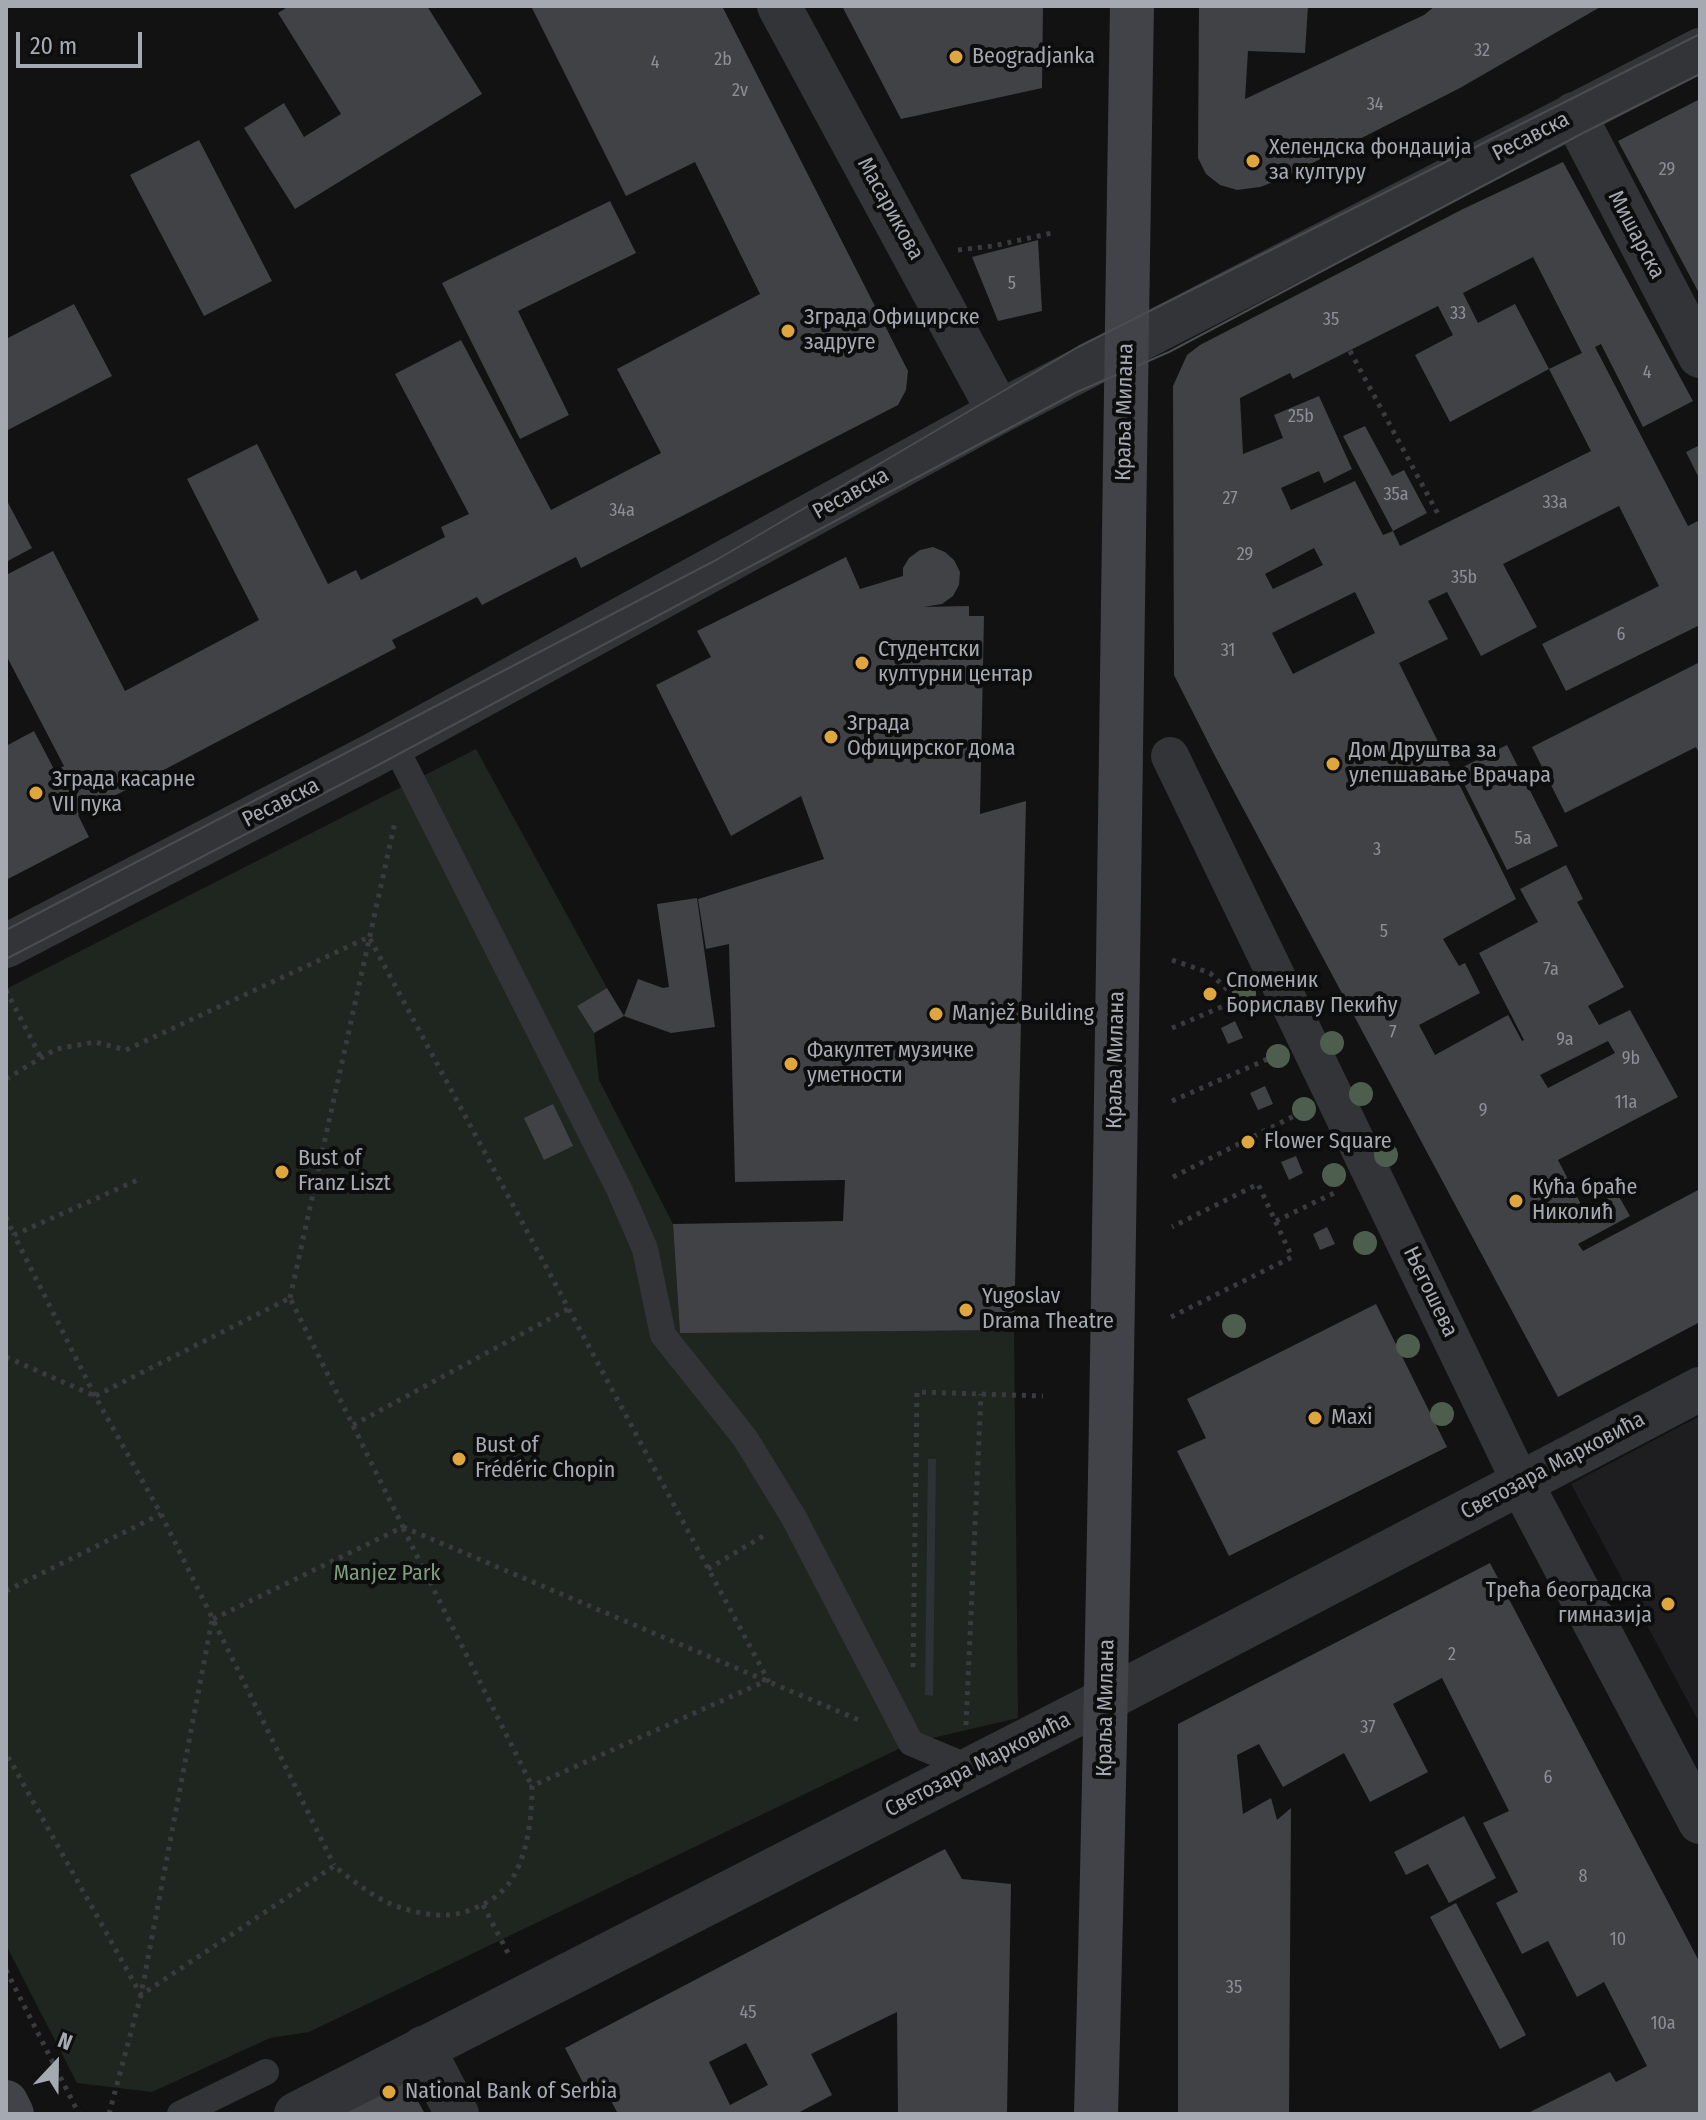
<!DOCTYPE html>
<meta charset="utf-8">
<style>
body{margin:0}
#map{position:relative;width:1706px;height:2120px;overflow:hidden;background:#121213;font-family:"Fira Sans Condensed",sans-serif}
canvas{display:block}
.frame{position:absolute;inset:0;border:8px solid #a5a9b2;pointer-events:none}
.north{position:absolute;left:16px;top:2024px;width:80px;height:80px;-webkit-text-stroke:6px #0d0d0e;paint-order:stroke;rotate:22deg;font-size:22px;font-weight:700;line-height:32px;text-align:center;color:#a5a9b2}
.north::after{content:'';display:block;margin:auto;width:28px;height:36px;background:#a5a9b2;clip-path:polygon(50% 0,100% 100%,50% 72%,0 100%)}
.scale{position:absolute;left:16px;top:32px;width:126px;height:36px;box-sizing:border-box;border:4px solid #a5a9b2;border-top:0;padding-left:10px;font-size:24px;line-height:28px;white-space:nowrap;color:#a5a9b2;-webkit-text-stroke:6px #0d0d0e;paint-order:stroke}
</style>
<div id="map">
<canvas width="1706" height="2120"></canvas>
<div class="frame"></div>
<div class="north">N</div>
<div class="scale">20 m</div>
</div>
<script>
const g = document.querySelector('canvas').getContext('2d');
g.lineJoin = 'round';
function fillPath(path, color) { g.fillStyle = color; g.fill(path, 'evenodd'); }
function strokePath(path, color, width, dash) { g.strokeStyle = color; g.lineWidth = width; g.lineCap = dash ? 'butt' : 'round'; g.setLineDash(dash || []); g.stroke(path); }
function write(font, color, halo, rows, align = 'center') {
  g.font = font + ' "Fira Sans Condensed",sans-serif'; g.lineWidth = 8; g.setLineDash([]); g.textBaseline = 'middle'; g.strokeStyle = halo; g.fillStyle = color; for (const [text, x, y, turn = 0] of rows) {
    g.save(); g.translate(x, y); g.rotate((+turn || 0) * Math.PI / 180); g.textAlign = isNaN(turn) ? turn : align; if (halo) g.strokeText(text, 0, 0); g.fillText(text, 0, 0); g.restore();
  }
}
const built = new Path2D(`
 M1700 1416V1724L1571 1484Z`);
const green = new Path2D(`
 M476 749 607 988 577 1006 594 1033 599 1080 673 1224 680 1332 1014 1330 1018 1718 911 1743 309 2032 270 2038 152 2092 77 2083 6 1945V989Z`);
const water = new Path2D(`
 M928 1459H936L933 1696 925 1695Z`);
const building = new Path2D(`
 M289 6H427L482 94 295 209 244 128 284 103 304 137 341 114 278 13Z
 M531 6H722L908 371 906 390 898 405 581 568 576 557 482 605 477 597 392 640 396 648 78 815 89 837 6 880V746L34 731 55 771 64 766 6 655V575L53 551 125 691 259 620 187 479 257 444 328 584 356 570 361 580 445 537 441 527 469 514 395 374 461 340 551 510 661 453 617 369 760 294 695 162 626 196Z
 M842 6H1043L1042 88 901 119Z
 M1199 6H1308L1305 53 1248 51 1245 99 1424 15 1435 6H1602L1460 88 1279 180 1260 187 1237 190 1220 185 1206 174 1198 158Z
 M1700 99V295L1618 141Z
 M199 140 272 281 204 316 130 175Z
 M1563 162 1693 401 1643 427 1601 344 1595 347 1688 526 1700 520V625L1566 691 1542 644 1659 586 1619 506 1503 564 1537 627 1481 656 1447 592 1428 601 1448 639 1399 663 1516 899 1443 939 1459 966 1465 963 1480 993 1419 1025 1435 1055 1508 1015 1522 1041 1524 1040 1479 953 1538 922 1520 889 1566 865 1583 899 1577 902 1624 987 1588 1006 1599 1025 1630 1010 1678 1097 1558 1160 1584 1210 1617 1193 1630 1216 1578 1244 1583 1251 1700 1189V1322L1558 1397 1215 756 1174 675 1173 386 1187 355 1200 345 1463 209ZM1533 257 1582 353 1549 369 1591 451 1400 546 1393 531 1383 535 1355 481 1291 510 1281 488 1319 471 1324 483 1352 469 1319 396 1274 415 1283 438 1243 454 1240 398 1290 373 1293 379 1438 306 1453 335 1415 355 1450 422 1549 369 1515 304 1478 323 1463 293ZM1314 548 1323 565 1273 589 1265 574ZM1355 592 1375 633 1293 674 1272 633ZM1608 1041 1615 1053 1548 1088 1540 1075Z
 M610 201 636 253 518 311 569 415 520 439 442 283Z
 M1038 240 1042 311 998 321 972 257Z
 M74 304 112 376 6 431V339Z
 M1365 426 1392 476 1404 470 1427 513 1393 531 1343 436Z
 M1700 445V480L1686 452Z
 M6 499 32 548 6 562Z
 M933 547 945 552 954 560 960 572 959 585 953 596 942 604 924 607 969 606V616H984L980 814 1026 801 1014 1330 680 1333 673 1224 843 1221 845 1180 735 1182 729 944 706 949 698 899 824 859 801 796 731 836 656 685 711 657 697 631 846 557 860 589 903 576V568L909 558 920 550Z
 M1700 662V755L1696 747 1565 813 1532 747Z
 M1507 745 1558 846 1507 870 1457 770Z
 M697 898 715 1027 671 1033 624 1016 594 1033 577 1006 607 988 624 1016 638 979 663 988 669 987 657 904Z
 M1235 1021 1243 1038 1228 1044 1221 1028Z
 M1265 1086 1273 1104 1258 1110 1250 1093Z
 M553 1104 573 1146 544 1160 524 1118Z
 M1296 1156 1303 1173 1289 1180 1281 1162Z
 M1327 1227 1335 1244 1320 1250 1313 1234Z
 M1376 1304 1447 1447 1229 1556 1177 1451 1206 1438 1187 1399Z
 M1490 1563 1700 1963V2114H1526L1610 2072 1616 2082 1647 2066 1604 1982 1577 1997 1548 1941 1522 1954 1496 1903 1518 1892 1483 1823 1509 1811 1442 1678 1393 1704 1428 1772 1370 1802 1344 1753 1283 1787 1259 1744 1237 1755 1243 1814 1271 1798 1277 1820 1291 1808 1289 2114H1178V1724Z
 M1464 1816 1496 1878 1449 1903 1428 1864 1406 1875 1394 1852Z
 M945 1849 962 1879 1011 1884 1007 2114H898L897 2012 811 2054 832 2095 796 2114H618L606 2091 591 2098 565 2048ZM746 2043 768 2085 730 2105 709 2062Z
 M1456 1903 1526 2035 1500 2049 1430 1917Z
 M402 2072 425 2114H329Z`);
const path = new Path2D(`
 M958 250 993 246 1052 233
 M1350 351 1438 514
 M1172 960 1210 973 1238 1000
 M6 990 41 1058
 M1172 1028 1245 997
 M6 1079 56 1049 95 1042 126 1050 369 937 768 1680 532 1786C532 1817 528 1855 510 1882 498 1900 467 1915 445 1915 433 1916 414 1912 402 1908 377 1901 354 1881 334 1866L141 1995 6 1753
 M1172 1101 1270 1058
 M1173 1177 1300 1113
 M6 1217 14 1235
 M1276 1221 1336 1192
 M290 1298 395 822
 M1171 1317 1292 1257 1258 1184 1172 1227
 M6 1357 95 1396
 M95 1396 14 1235 142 1178
 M353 1425 568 1309
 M403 1527 859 1720
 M403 1528 532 1786
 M708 1569 765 1535
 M6 1591 161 1514
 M213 1619 403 1527 290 1298 95 1396 161 1514 334 1865
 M913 1667 917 1392 1043 1396
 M966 1725 981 1394
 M483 1905 510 1957
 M6 1970 79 2114
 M109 2114 141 1995 212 1620`);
const service = new Path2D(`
 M394 744 619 1189 645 1249 663 1335 745 1438 794 1518 911 1743 971 1768
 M180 2114 266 2072`);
const pedestrian = new Path2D(`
 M1170 756 1521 1483`);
const minor = new Path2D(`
 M779 6 999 412
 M1574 114 1700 356
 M6 946 375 754 999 412 1700 50
 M423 2048 457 2114
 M296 2114 1107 1699 1521 1483`);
const tertiary = new Path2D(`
 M1700 1389 1521 1483 1700 1822`);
const secondary = new Path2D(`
 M6 2102 12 2114
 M1096 2114C1115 1411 1120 709 1132 6`);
const tram = new Path2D(`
 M6 930 718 559 1078 347 1700 34
 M6 959 380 764 1077 392 1169 352 1583 133 1700 74`);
const trees = [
 [1244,994],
 [1332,1043],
 [1278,1056],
 [1361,1094],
 [1304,1109],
 [1386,1155],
 [1334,1175],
 [1365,1243],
 [1234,1326],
 [1408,1346],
 [1442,1414]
];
const markers = [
 [956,57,8,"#dfa63e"],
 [1253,161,8,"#dfa63e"],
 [788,331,8,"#dfa63e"],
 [862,663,8,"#dfa63e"],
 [831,737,8,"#dfa63e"],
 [1333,764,8,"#dfa63e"],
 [36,793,8,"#dfa63e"],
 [1210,994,8,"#dfa63e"],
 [936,1014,8,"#dfa63e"],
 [791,1064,8,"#dfa63e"],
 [1248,1142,8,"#dfa63e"],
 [282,1172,8,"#dfa63e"],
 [1516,1201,8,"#dfa63e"],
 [966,1310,8,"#dfa63e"],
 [1315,1418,8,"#dfa63e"],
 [459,1459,8,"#dfa63e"],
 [1668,1604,8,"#dfa63e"],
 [389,2092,8,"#dfa63e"]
];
const numberNames = [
 ["32",1482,51],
 ["2b",723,60],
 ["4",655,63],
 ["2v",740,91],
 ["34",1375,105],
 ["29",1667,170],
 ["5",1012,284],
 ["33",1458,314],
 ["35",1331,320],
 ["4",1647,373],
 ["25b",1301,417],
 ["35a",1396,495],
 ["27",1230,499],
 ["33a",1555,503],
 ["34a",622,511],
 ["29",1245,555],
 ["35b",1464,578],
 ["6",1621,635],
 ["31",1228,651],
 ["5a",1523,839],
 ["3",1377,850],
 ["5",1384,932],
 ["7a",1551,970],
 ["7",1393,1033],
 ["9a",1565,1040],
 ["9b",1631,1059],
 ["11a",1626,1103],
 ["9",1483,1111],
 ["2",1452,1655],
 ["37",1368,1728],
 ["6",1548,1778],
 ["8",1583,1877],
 ["10",1618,1940],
 ["35",1234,1988],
 ["45",748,2013],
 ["10a",1663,2024]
];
const poiNames = [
 ["Beogradjanka",972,57],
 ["Хелендска фондација",1269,148],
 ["за културу",1269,173],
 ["Зграда Официрске",804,318],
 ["задруге",804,343],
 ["Студентски",878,650],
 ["културни центар",878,675],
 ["Зграда",847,724],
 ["Официрског дома",847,749],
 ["Дом Друштва за",1349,751],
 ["улепшавање Врачара",1349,776],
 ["Зграда касарне",52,780],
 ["VII пука",52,805],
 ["Споменик",1226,981],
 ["Бориславу Пекићу",1226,1006],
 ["Manjež Building",952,1014],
 ["Факултет музичке",807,1051],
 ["уметности",807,1076],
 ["Flower Square",1264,1142],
 ["Bust of",298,1159],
 ["Franz Liszt",298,1184],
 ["Кућа браће",1532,1188],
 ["Николић",1532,1213],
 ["Yugoslav",982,1297],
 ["Drama Theatre",982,1322],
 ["Maxi",1331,1418],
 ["Bust of",475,1446],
 ["Frédéric Chopin",475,1471],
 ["Трећа београдска",1652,1591,"right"],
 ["гимназија",1652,1616,"right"],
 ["National Bank of Serbia",405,2092]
];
const streetNames = [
 ["Ресавска",1531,137,-27],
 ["Масарикова",890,209,61],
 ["Мишарска",1636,235,62],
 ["Краља Милана",1125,412,-89],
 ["Ресавска",851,494,-29],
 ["Ресавска",281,803,-27],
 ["Краља Милана",1116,1060,-89],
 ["Његошева",1430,1292,64],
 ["Светозара Марковића",1553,1466,-28],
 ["Краља Милана",1106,1708,-89],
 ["Светозара Марковића",978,1765,-27]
];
const parkNames = [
 ["Manjez Park",387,1574]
];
fillPath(built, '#1e1e20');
fillPath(green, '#1f261f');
fillPath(water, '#2c3238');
fillPath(building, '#414246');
strokePath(path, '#393b3f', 5, [4, 6]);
strokePath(service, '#333438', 26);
strokePath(pedestrian, '#333438', 38);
strokePath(minor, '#333438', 44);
strokePath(tertiary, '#333438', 44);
strokePath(secondary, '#424348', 44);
strokePath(tram, '#4b4c51', 2);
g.fillStyle = '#4d5e4e';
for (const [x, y] of trees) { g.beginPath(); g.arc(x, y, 12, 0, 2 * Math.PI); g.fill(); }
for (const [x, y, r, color] of markers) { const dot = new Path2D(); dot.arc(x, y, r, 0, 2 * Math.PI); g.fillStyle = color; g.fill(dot); strokePath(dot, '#0d0d0e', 3); }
write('18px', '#8c8f97', null, numberNames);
write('22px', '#a5a9b2', '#0d0d0e', poiNames, 'left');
write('22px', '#a5a9b2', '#0d0d0e', streetNames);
write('22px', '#7d9c7f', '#0d0d0e', parkNames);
</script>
